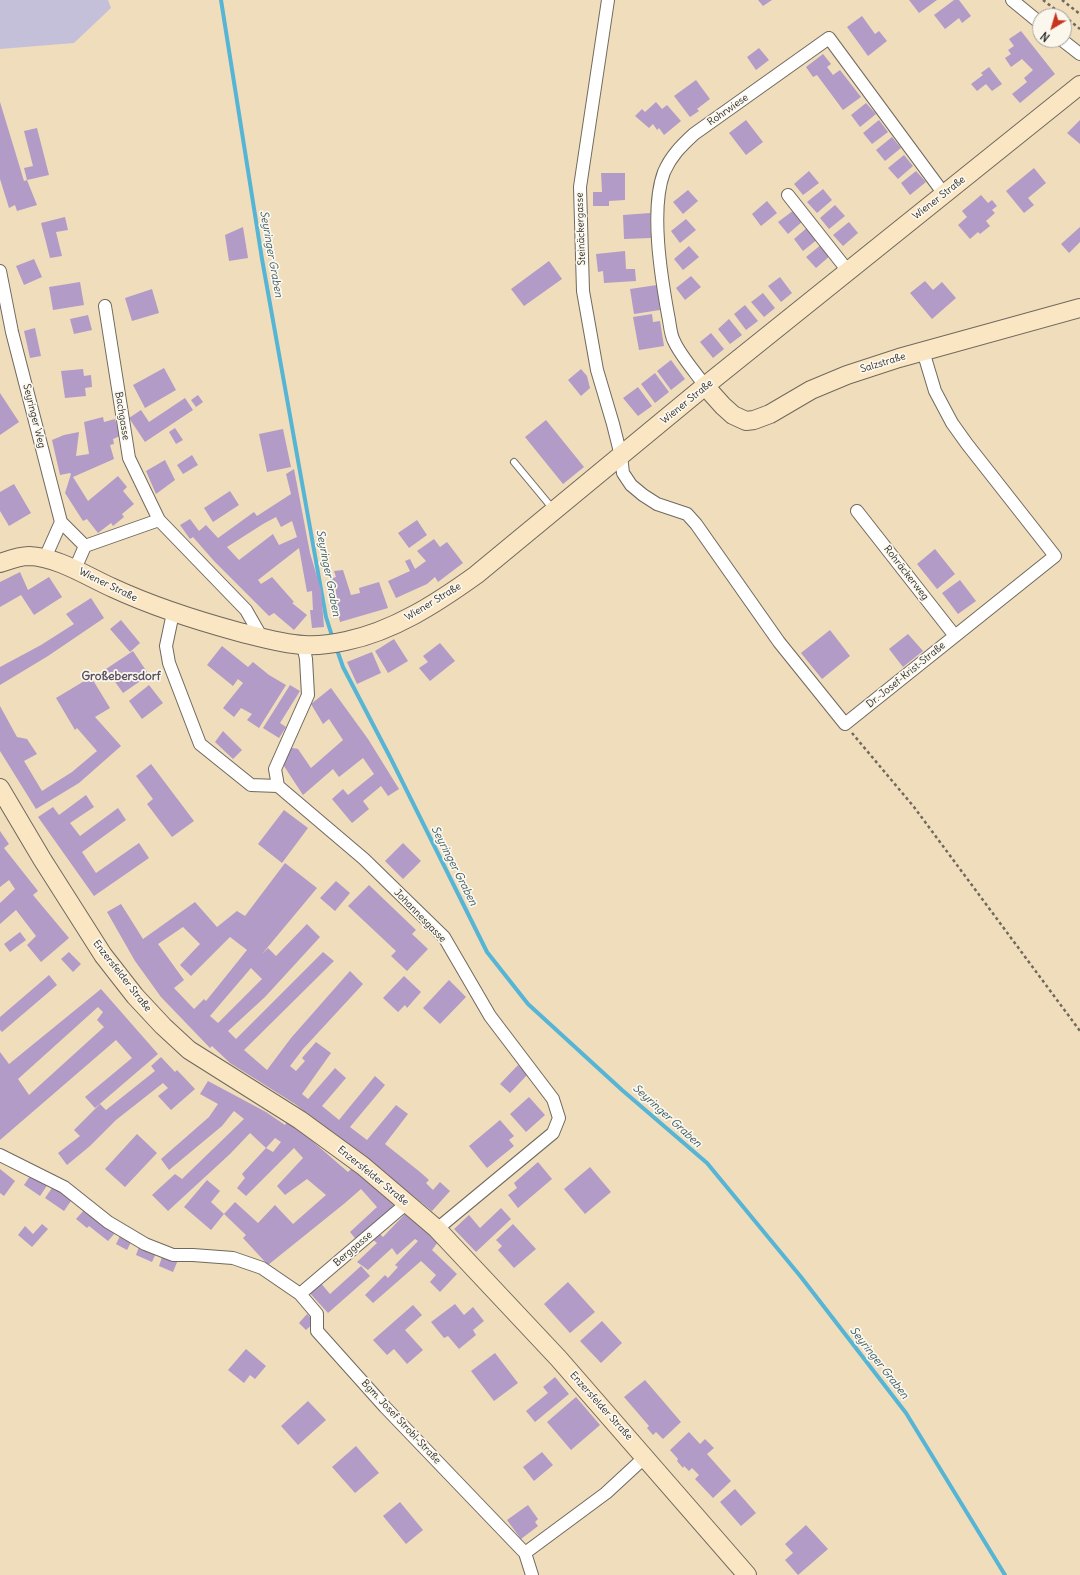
<!DOCTYPE html>
<meta charset="utf-8">
<style>
body{margin:0}
#map{position:relative;width:1080px;height:1575px;overflow:hidden;background:#efddbc;font-family:Delius,sans-serif}
canvas{display:block}
.north{position:absolute;left:1032px;top:8px;width:40px;height:40px;box-sizing:border-box;background:#fbf7ec;border:1px solid #a8a59f;border-radius:50%;rotate:218deg;font-size:11px;font-weight:700;line-height:16px;text-align:center;color:#2b2b2b}
.north::after{content:'';display:block;margin:auto;width:14px;height:18px;background:#c8321e;clip-path:polygon(50% 0,100% 100%,50% 72%,0 100%)}
</style>
<div id="map">
<canvas width="1080" height="1575"></canvas>
<div class="north">N</div>
</div>
<script>
const g = document.querySelector('canvas').getContext('2d');
g.lineJoin = 'round';
function fillPath(path, color) { g.fillStyle = color; g.fill(path, 'evenodd'); }
function strokePath(path, color, width, dash) { g.strokeStyle = color; g.lineWidth = width; g.lineCap = dash ? 'butt' : 'round'; g.setLineDash(dash || []); g.stroke(path); }
function write(font, color, halo, rows, align = 'center') {
  g.font = font + ' Delius,sans-serif'; g.lineWidth = 3.5; g.setLineDash([]); g.textBaseline = 'middle'; g.strokeStyle = halo; g.fillStyle = color; for (const [text, x, y, turn = 0] of rows) {
    g.save(); g.translate(x, y); g.rotate((+turn || 0) * Math.PI / 180); g.textAlign = isNaN(turn) ? turn : align; if (halo) g.strokeText(text, 0, 0); g.fillText(text, 0, 0); g.restore();
  }
}
const industrial = new Path2D(`
 M0 0H108L111 8 74 43 0 49Z`);
const stream = new Path2D(`
 M221 0 262 259 326 617 333 639
 M336 647 343 667 391 759 487 952 528 1004 622 1090 707 1163 801 1277 906 1413 1005 1575`);
const building = new Path2D(`
 M758 0H772L763 6Z
 M909 0H937L919 13Z
 M954 0H959L971 16 962 23 959 18 945 29 934 15Z
 M862 16 875 34 879 31 887 41 868 56 847 27Z
 M1021 31 1055 74 1020 103 1012 94 1027 82 1024 78 1033 70 1022 59 1011 67 1005 58 1011 54 1008 50 1014 46 1009 39Z
 M759 48 769 60 756 70 747 57Z
 M823 54 831 64 827 67 833 75 840 70 861 97 843 110 817 75 813 77 806 67Z
 M989 67 1002 84 992 91 986 84 977 91 971 84 983 75 981 73Z
 M696 80 710 99 697 109 699 111 690 117 674 96Z
 M0 102 24 181 27 180 37 205 17 211 15 205 9 208 0 179Z
 M656 102 662 109 667 105 681 121 664 135 659 128 657 130 653 124 649 128 635 116 642 109 645 112Z
 M866 103 876 114 860 127 851 115Z
 M746 120 763 142 746 155 729 133Z
 M879 120 888 132 872 144 863 133Z
 M1080 120V144L1067 133Z
 M37 128 49 175 27 180 24 168 33 166 24 131Z
 M892 137 901 148 885 161 876 150Z
 M904 155 913 166 898 179 888 168Z
 M1034 168 1046 183 1028 198 1034 205 1024 213 1006 191Z
 M809 171 819 183 803 195 794 184Z
 M916 171 926 182 910 195 901 183Z
 M601 173H625V200L609 201V206H593V192H602Z
 M823 189 832 200 817 213 807 202Z
 M688 190 698 201 683 214 673 202Z
 M981 195 988 203 992 200 997 206 992 210 995 213 986 221 990 226 980 234 978 232 970 239 958 225 967 217 962 211Z
 M767 201 777 213 761 226 752 214Z
 M835 205 845 216 829 229 820 218Z
 M794 210 803 221 788 234 778 222Z
 M650 213 651 238 624 239 623 215Z
 M65 217 68 230 56 232 62 256 50 258 41 223Z
 M686 219 696 230 680 243 671 231Z
 M849 222 858 233 843 246 833 235Z
 M809 226 819 238 803 251 794 239Z
 M243 227 248 258 229 261 225 235Z
 M1080 227V242L1069 253 1061 244Z
 M822 244 831 255 816 268 806 257Z
 M689 246 699 257 683 270 674 259Z
 M625 251 626 269H635L636 281 604 283 603 271 598 272 596 254Z
 M34 259 42 277 24 285 16 266Z
 M549 261 562 279 524 306 511 289Z
 M691 276 701 287 685 300 676 288Z
 M780 277 792 293 781 302 768 286Z
 M925 281 933 290 942 282 956 298 932 319 910 293Z
 M80 282 84 305 53 310 49 287Z
 M657 285 660 310 634 314 630 289Z
 M152 289 159 313 132 321 125 298Z
 M763 293 775 308 764 317 751 302Z
 M745 305 758 321 746 330 734 314Z
 M652 314 653 322 660 321 664 346 639 350 633 317Z
 M88 315 92 330 74 334 70 319Z
 M729 319 742 335 730 344 718 329Z
 M35 328 41 356 30 358 24 331Z
 M711 333 724 349 713 358 700 342Z
 M671 360 685 379 671 390 657 371Z
 M164 368 176 390 145 408 133 385Z
 M83 369 84 376 91 375 92 387 85 388 86 396 65 398 61 371Z
 M581 369 587 376 590 388 581 396 568 380Z
 M655 373 669 392 655 403 641 384Z
 M638 387 652 406 638 416 623 398Z
 M0 393 19 422 0 435Z
 M198 395 203 402 196 407 191 400Z
 M185 398 193 410 145 442 129 418 141 410 149 422Z
 M103 417 104 422 115 419 120 436 113 439 114 444 110 445 114 459 73 477 88 501 118 476 127 487 123 491 134 504 122 514 124 517 113 526 111 523 98 533 87 519 83 521 65 493 71 474 70 473 60 475 52 440 64 435 79 432 76 456 89 454 84 422Z
 M546 420 584 467 563 484 525 437Z
 M175 428 183 440 176 444 169 432Z
 M283 429 291 467 267 472 259 434Z
 M192 455 198 465 183 474 177 465Z
 M165 460 175 480 156 494 146 471Z
 M294 469 310 553 321 590 324 627 312 628 310 610H313L312 591 307 592 299 548 258 580 261 584 272 577 294 602 292 603 307 615 294 630 274 613 269 616 214 561 193 537 190 539 180 525 190 519 199 531 206 525 218 538 254 512 257 516 291 494 286 474ZM276 517 281 527 292 521 297 537 279 545 273 534 239 560 227 547 263 524Z
 M14 484 31 513 9 526 0 511V492Z
 M230 491 239 505 213 522 204 508Z
 M417 520 427 535 409 548 398 533Z
 M434 539 440 547 447 542 463 563 438 582 435 577 427 584 396 598 388 581 410 571 405 561 410 559 415 569 426 561 417 551Z
 M935 549 955 574 937 589 917 564Z
 M343 570 351 595 360 593 359 588 379 582 388 608 340 622 330 579 336 577 334 571Z
 M20 572 28 590 49 577 62 597 34 615 21 595 0 607V582Z
 M960 580 976 601 958 614 942 593Z
 M91 598 104 618 48 656 0 685V667L41 645 74 624 66 614Z
 M121 620 140 643 130 652 110 629Z
 M830 630 850 656 822 679 801 653Z
 M908 634 923 651 903 667 889 649Z
 M394 639 408 661 388 673 375 651Z
 M440 643 455 661 430 681 419 668 428 662 423 656Z
 M222 646 248 667 253 662 269 675 286 685 259 728 247 720 252 714 241 708 234 717 223 708 243 683 238 679 233 686 207 665Z
 M133 651 149 675 123 693 106 669Z
 M372 652 381 673 357 684 347 662Z
 M91 677 110 708 95 717 121 746 79 783 36 809 0 751V706L17 737 27 739 37 754 24 761 42 791 72 772 97 751 77 728 75 730 56 698Z
 M149 685 163 703 142 719 129 701Z
 M290 685 300 691 280 723 286 727 279 738 263 728Z
 M331 688 368 739 399 789 388 796 381 786 363 801 369 809 352 823 332 799 343 789 348 795 374 774 363 758 339 777 333 769 303 795 282 763 287 747 298 749 311 768 343 740 329 719 323 724 311 704Z
 M223 731 242 750 233 759 215 742Z
 M151 764 194 821 172 837 147 804 153 799 136 776Z
 M86 795 94 807 70 823 80 836 118 808 126 820 82 852 96 873 139 843 149 858 94 896 38 817 53 807 59 815Z
 M284 810 308 828 282 863 258 844Z
 M0 831 9 844 4 848 38 891 33 895 69 938 41 962 27 945 36 936 16 910 0 924V903L15 889 9 880 0 887Z
 M403 843 421 861 403 879 385 861Z
 M285 863 317 888 262 954 268 948 276 956 307 924 320 937 265 997 228 1031 236 1039 323 952 334 961 244 1050 267 1070 291 1038 350 971 363 984 303 1049 290 1066 296 1071 305 1061 302 1058 316 1042 331 1053 302 1094 308 1099 335 1068 346 1078 322 1106 339 1120 375 1076 385 1085 350 1127 367 1140 396 1105 408 1114 385 1144 420 1172 429 1180 426 1183 433 1190 440 1182 450 1191 432 1211 371 1162 295 1104 230 1063 212 1046 210 1048 161 997 135 961 107 912 121 904 143 939 195 902 217 927 237 911 245 916ZM183 927 200 944 180 965 191 976 230 937 247 950 206 1001 204 999 194 1009 174 988 184 980 158 944ZM251 968 262 979 218 1023 210 1016Z
 M336 881 350 893 335 911 320 898Z
 M369 885 416 930 412 934 428 949 407 971 391 956 396 951 348 906Z
 M20 932 26 940 10 952 4 944Z
 M69 952 81 964 73 972 61 959Z
 M49 975 57 985 2 1032 0 1030V1017Z
 M404 976 421 992 407 1008 405 1005 398 1012 383 998Z
 M449 980 466 997 440 1024 423 1008Z
 M101 989 158 1054 95 1108 85 1097 132 1058 116 1040 0 1140V1052L9 1064ZM98 1007 103 1012 97 1020 104 1027 29 1095 18 1079Z
 M161 1057 175 1072 177 1070 195 1089 171 1110 158 1096 168 1088 163 1083 116 1120 90 1146 67 1165 58 1153 80 1136 74 1130 100 1104 106 1110 155 1071 151 1066Z
 M518 1065 528 1074 510 1093 500 1084Z
 M208 1081 266 1112 285 1125 287 1122 303 1133 348 1172 354 1166 371 1180 396 1208 358 1242 350 1232 377 1207 361 1189 345 1203 268 1265 243 1238 246 1235 224 1214 235 1202 258 1223 275 1205 293 1224 326 1195 307 1179 285 1195 277 1186 303 1158 294 1148 246 1196 237 1188 245 1178 242 1174 266 1148 250 1133 230 1154 168 1211 152 1195 175 1174 182 1179 244 1119 234 1111 222 1126 169 1170 161 1159 209 1117 218 1104 200 1094ZM275 1138 281 1142 273 1152 266 1148Z
 M529 1097 545 1115 526 1132 510 1114Z
 M500 1120 514 1136 509 1140 514 1146 487 1168 469 1146Z
 M137 1134 157 1153 125 1187 105 1169Z
 M538 1162 552 1179 518 1208 508 1195 517 1188 514 1183Z
 M590 1167 611 1192 585 1214 564 1189Z
 M0 1169 15 1181 4 1196 0 1193Z
 M32 1173 48 1184 40 1196 24 1185Z
 M207 1180 220 1191 211 1202 224 1214 211 1230 184 1207Z
 M54 1185 73 1198 64 1211 45 1198Z
 M501 1208 511 1219 476 1252 454 1229 469 1215 480 1228Z
 M85 1209 115 1233 108 1241 89 1226 87 1228 76 1219Z
 M405 1214 438 1242 432 1250 457 1274 440 1292 430 1282 436 1275 421 1261 373 1303 365 1295 385 1275 388 1278 398 1267 395 1265 418 1241 415 1239 397 1255 392 1248 368 1270 357 1262 377 1243 372 1239 378 1232 383 1237Z
 M42 1224 48 1229 32 1247 18 1235 25 1226 33 1234Z
 M513 1224 536 1249 514 1268 498 1250 502 1246 496 1240Z
 M121 1234 132 1240 127 1250 116 1244Z
 M140 1244 157 1251 152 1262 136 1255Z
 M163 1254 178 1260 173 1272 159 1266Z
 M361 1266 370 1276 328 1313 308 1291 319 1281 330 1294Z
 M568 1282 595 1312 570 1333 544 1304Z
 M455 1304 464 1315 473 1307 484 1321 473 1330 476 1335 459 1349 448 1336 444 1338 431 1322Z
 M413 1305 422 1315 405 1330 423 1350 407 1364 394 1349 387 1355 373 1340Z
 M307 1314 315 1322 306 1330 299 1323Z
 M602 1321 622 1343 601 1363 580 1341Z
 M246 1349 266 1366 255 1379 250 1375 244 1383 228 1370Z
 M495 1353 518 1383 494 1401 471 1371Z
 M555 1377 569 1394 535 1422 526 1411 548 1393 543 1387Z
 M645 1380 681 1422 663 1439 656 1432 653 1435 647 1428 649 1426 624 1397Z
 M576 1397 600 1425 571 1450 547 1422Z
 M308 1401 326 1420 298 1445 281 1426Z
 M689 1432 700 1444 705 1439 714 1448 707 1454 731 1481 713 1498 695 1479 699 1475 692 1468 689 1471 684 1466 683 1468 677 1461 678 1459 670 1450Z
 M356 1446 379 1473 355 1493 332 1467Z
 M542 1452 553 1465 534 1481 523 1467Z
 M735 1489 756 1513 741 1526 720 1502Z
 M400 1502 423 1530 406 1544 383 1516Z
 M528 1505 538 1519 535 1522 538 1526 521 1539 507 1520Z
 M806 1525 828 1549 798 1575 785 1560 793 1553 785 1544Z`);
const path = new Path2D(`
 M1043 0 1064 16
 M1062 0 1080 14
 M1064 16 1080 29
 M852 733 914 807 1080 1031`);
const lane = new Path2D(`
 M514 462 553 509`);
const street = new Path2D(`
 M608 0 580 187 583 291 597 370 613 424 621 456 623 473 631 485 643 495 657 504 687 514 696 524 779 642 845 724 1055 556 967 444 952 423 935 391 923 351
 M1012 0 1040 23
 M1062 40 1080 54
 M788 195 848 271
 M0 271 12 332 61 522 45 558
 M105 306 129 458 159 520 246 610 262 638
 M705 386C696 373 680 355 674 341 670 334 670 323 668 315 661 276 650 209 664 172 671 156 681 146 694 134L829 38 944 194
 M857 511 955 636
 M61 522 85 546
 M75 569 85 546 159 520
 M173 613 166 646 169 663 200 744 251 785 278 786
 M303 645 306 659 308 695 275 769 278 786 364 859 444 937 490 1016 553 1099 559 1118 553 1133 437 1229
 M0 1155 64 1187 108 1222 145 1244 173 1255H193L233 1258 262 1268 300 1294 317 1314V1331L385 1407 525 1553 606 1493 645 1457
 M300 1294 407 1203
 M525 1553 532 1575`);
const secondary = new Path2D(`
 M705 386 723 406 733 415 746 421 754 420 770 414 811 390 847 375 899 358 1080 308
 M0 563C9 560 19 556 29 556 58 557 88 577 113 588 154 607 195 620 239 632 259 637 282 644 304 645 317 646 332 644 346 641 394 631 437 603 476 575L705 386 1080 85
 M0 788 42 859 103 955 135 996 163 1026 189 1050 300 1120 363 1166 437 1229 559 1359 747 1575`);
const streetNames = [
 ["Rohrwiese",728,110,-35],
 ["Wiener Straße",939,198,-38],
 ["Steinäckergasse",581,229,-92],
 ["Salzstraße",883,363,-17],
 ["Wiener Straße",687,402,-39],
 ["Seyringer Weg",34,416,76],
 ["Bachgasse",122,416,81],
 ["Rohräckerweg",906,573,52],
 ["Wiener Straße",108,585,26],
 ["Wiener Straße",433,602,-31],
 ["Dr.-Josef-Krist-Straße",906,675,-39],
 ["Johannesgasse",420,916,46],
 ["Enzersfelder Straße",122,976,52],
 ["Enzersfelder Straße",373,1176,39],
 ["Berggasse",353,1249,-41],
 ["Enzersfelder Straße",601,1406,48],
 ["Bgm. Josef Strobl-Straße",401,1422,47]
];
const waterNames = [
 ["Seyringer Graben",271,254,80],
 ["Seyringer Graben",328,573,79],
 ["Seyringer Graben",454,866,63],
 ["Seyringer Graben",667,1116,42],
 ["Seyringer Graben",879,1363,52]
];
const quarterNames = [
 ["Großebersdorf",121,677]
];
fillPath(industrial, '#c5c0da');
strokePath(stream, '#56b4d5', 4);
fillPath(building, '#b29bc6');
strokePath(lane, '#70695e', 8);
strokePath(street, '#70695e', 14);
strokePath(secondary, '#70695e', 20);
strokePath(path, '#70695e', 2.5, [3, 3]);
strokePath(lane, '#fff', 6);
strokePath(street, '#fff', 12);
strokePath(secondary, '#fbe6c4', 18);
write('10px', '#2b2b2b', '#fbf7ec', streetNames);
write('italic 11px', '#3a5b66', '#fbf7ec', waterNames);
write('bold 12px', '#5a5261', '#fbf7ec', quarterNames);
</script>
